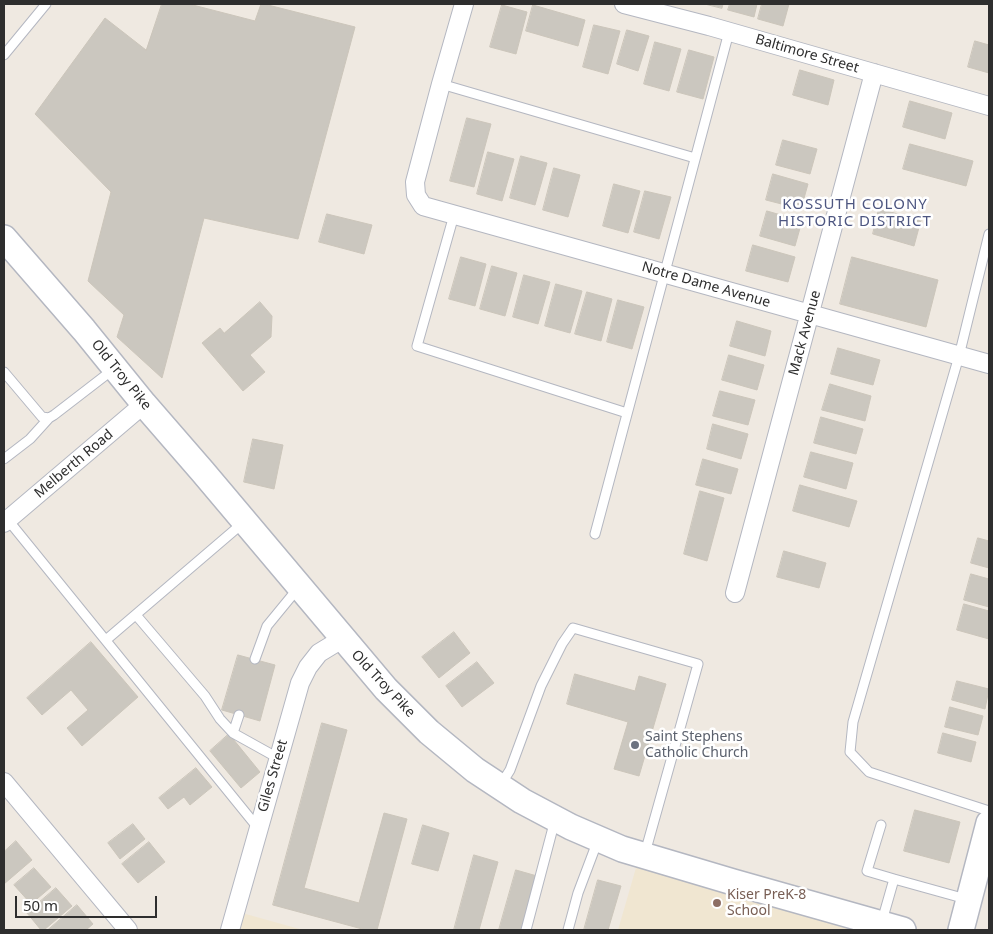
<!DOCTYPE html>
<style>
body{margin:0}
#map{position:relative;width:993px;height:934px;overflow:hidden;background:#efe9e1;font-family:"Noto Sans",sans-serif}
canvas{display:block}
.frame{position:absolute;inset:0;border:5px solid #2e2e2e;pointer-events:none}
.scale{position:absolute;left:15px;top:896px;width:142px;height:22px;box-sizing:border-box;border:2px solid #2e2e2e;border-top:0;padding-left:6px;font-size:15px;line-height:18px;white-space:nowrap;color:#2e2e2e;-webkit-text-stroke:4px #fff;paint-order:stroke}
</style>
<div id="map">
<canvas width="993" height="934"></canvas>
<div class="frame"></div>
<div class="scale">50 m</div>
</div>
<script>
const g = document.querySelector('canvas').getContext('2d');
g.lineJoin = 'round';
function fillPath(path, color) { g.fillStyle = color; g.fill(path, 'evenodd'); }
function strokePath(path, color, width, dash) { g.strokeStyle = color; g.lineWidth = width; g.lineCap = dash ? 'butt' : 'round'; g.setLineDash(dash || []); g.stroke(path); }
function write(font, color, halo, rows, align = 'center') {
  g.font = font + ' "Noto Sans",sans-serif'; g.lineWidth = 5; g.setLineDash([]); g.textBaseline = 'middle'; g.strokeStyle = halo; g.fillStyle = color; for (const [text, x, y, turn = 0] of rows) {
    g.save(); g.translate(x, y); g.rotate((+turn || 0) * Math.PI / 180); g.textAlign = isNaN(turn) ? turn : align; if (halo) g.strokeText(text, 0, 0); g.fillText(text, 0, 0); g.restore();
  }
}
const education = new Path2D(`
 M640 854 903 930H618Z
 M235 911 303 930H230Z`);
const building = new Path2D(`
 M162 4H189L255 21 261 4H264L355 27 298 239 204 218 162 378 117 337 124 315 88 281 111 192 35 114 105 18 146 50Z
 M705 4H723L722 8Z
 M730 4H757L754 17 728 10Z
 M762 4H789L783 26 758 19Z
 M502 5 527 12 516 54 490 47Z
 M533 5 585 20 578 46 526 31Z
 M594 25 620 31 608 74 583 67Z
 M627 30 649 36 638 71 617 64Z
 M975 41 989 45V73L968 67Z
 M655 42 681 49 669 91 644 84Z
 M689 50 714 57 703 99 677 92Z
 M800 70 834 80 828 105 793 95Z
 M910 101 952 113 945 139 903 127Z
 M467 118 491 124 474 187 450 181Z
 M783 140 817 149 810 174 776 165Z
 M910 144 973 161 966 186 903 169Z
 M488 152 514 159 502 201 477 194Z
 M521 156 547 163 535 205 510 198Z
 M554 168 580 175 568 217 543 210Z
 M773 174 808 184 801 209 766 200Z
 M614 184 640 191 628 233 603 226Z
 M645 191 671 197 659 239 634 232Z
 M879 209 921 220 914 246 873 234Z
 M767 211 802 221 795 246 760 236Z
 M327 214 372 225 364 254 319 242Z
 M753 245 795 257 788 282 746 271Z
 M461 257 486 264 475 306 449 299Z
 M852 257 938 280 926 327 840 304Z
 M492 266 517 273 505 316 480 309Z
 M524 275 550 282 538 324 513 317Z
 M556 284 582 291 570 333 545 326Z
 M587 292 612 299 601 341 575 334Z
 M618 300 644 307 632 349 607 342Z
 M260 302 272 316 271 337 250 355 265 372 243 391 202 343 220 328 224 333Z
 M737 321 771 331 765 356 730 346Z
 M838 348 880 360 873 385 831 374Z
 M729 355 764 365 757 390 722 380Z
 M830 384 871 396 865 421 822 410Z
 M720 391 755 400 748 425 713 416Z
 M821 417 863 429 856 454 814 443Z
 M713 424 748 434 741 459 707 449Z
 M253 439 283 445 274 489 244 482Z
 M811 452 853 463 846 489 804 477Z
 M703 459 738 469 731 494 696 485Z
 M800 485 857 501 849 527 793 511Z
 M700 491 724 498 707 561 684 554Z
 M978 538 989 541V568L971 563Z
 M784 551 826 563 819 588 777 577Z
 M971 574 989 579V607L964 600Z
 M964 604 989 611V639L957 630Z
 M454 632 470 653 439 678 422 657Z
 M91 642 138 697 82 746 67 728 88 710 71 690 42 715 27 698Z
 M238 655 275 665 260 721 222 710Z
 M477 662 494 683 462 707 446 686Z
 M575 674 635 691 639 676 666 684 639 776 614 769 628 722 567 704Z
 M957 681 989 689 985 709 952 700Z
 M950 707 983 716 978 735 945 727Z
 M322 723 347 730 304 888 359 903 384 813 407 819 377 930H366L273 905Z
 M943 733 976 742 971 762 938 753Z
 M229 734 260 772 241 788 210 751Z
 M196 768 212 787 190 805 184 797 168 809 159 798Z
 M915 810 960 822 949 863 904 851Z
 M133 824 145 839 120 859 108 843Z
 M423 825 449 833 438 871 412 864Z
 M16 841 32 860 4 884V852Z
 M149 842 165 862 138 883 122 864Z
 M474 855 498 862 479 930H454Z
 M34 868 51 887 31 904 14 885Z
 M516 870 537 876 522 930H499Z
 M598 880 621 886 608 930H584Z
 M56 888 72 906 44 930H41L27 913Z
 M77 905 93 924 86 930H48Z`);
const lane = new Path2D(`
 M4 55 46 4
 M441 84 695 158
 M454 215 417 346 627 413
 M989 234 959 356 853 722 850 752 869 772 989 811
 M4 372 42 417 49 418
 M4 459 30 439 49 418 54 415 115 368
 M8 520 258 828
 M595 534 729 32
 M136 615 205 696 220 719 233 733 278 758
 M106 640 244 522
 M255 659 267 626 299 587
 M233 733 239 715
 M500 786 510 770 541 686 562 644 573 628 698 664 645 853
 M881 825 867 871 894 879
 M882 921 894 879 966 899
 M526 930 555 820
 M568 930 578 893 598 840`);
const street = new Path2D(`
 M464 4 441 84 415 182 416 195 423 206 989 364
 M624 4 709 26 989 106
 M4 523 144 404
 M735 593 874 73
 M4 782 128 930
 M230 930 300 683 308 667 319 653 342 639`);
const secondary = new Path2D(`
 M4 238 84 330 144 404 203 472 386 689 429 732 475 770 522 801 571 827 622 849 733 882 903 930
 M961 930 989 823`);
const markers = [
 [635,745,5,"#6b7280"],
 [717,903,5,"#8d6e63"]
];
const streetNames = [
 ["Baltimore Street",807,54,16],
 ["Notre Dame Avenue",706,285,16],
 ["Mack Avenue",805,333,-75],
 ["Old Troy Pike",121,375,51],
 ["Melberth Road",74,464,-40],
 ["Old Troy Pike",383,684,47],
 ["Giles Street",273,776,-74]
];
const worshipNames = [
 ["Saint Stephens",645,737],
 ["Catholic Church",645,753]
];
const educationNames = [
 ["Kiser PreK-8",727,895],
 ["School",727,911]
];
const neighbourhoodNames = [
 ["KOSSUTH COLONY",855,205],
 ["HISTORIC DISTRICT",855,222]
];
fillPath(education, '#f0e6d1');
fillPath(building, '#cbc7bf');
strokePath(building, '#cbc5ba', 1);
strokePath(lane, '#b4b7c1', 11);
strokePath(street, '#b4b7c1', 20);
strokePath(secondary, '#b4b7c1', 28);
strokePath(lane, '#fff', 9);
strokePath(street, '#fff', 18);
strokePath(secondary, '#fff', 25);
for (const [x, y, r, color] of markers) { const dot = new Path2D(); dot.arc(x, y, r, 0, 2 * Math.PI); g.fillStyle = color; g.fill(dot); strokePath(dot, '#fff', 2); }
write('14px', '#2e2e2e', '#fff', streetNames);
write('14px', '#5b616d', '#fff', worshipNames, 'left');
write('14px', '#785e54', '#fff', educationNames, 'left');
g.letterSpacing = '1px';
write('15px', '#4d5680', '#fff', neighbourhoodNames);
g.letterSpacing = '0px';
</script>
